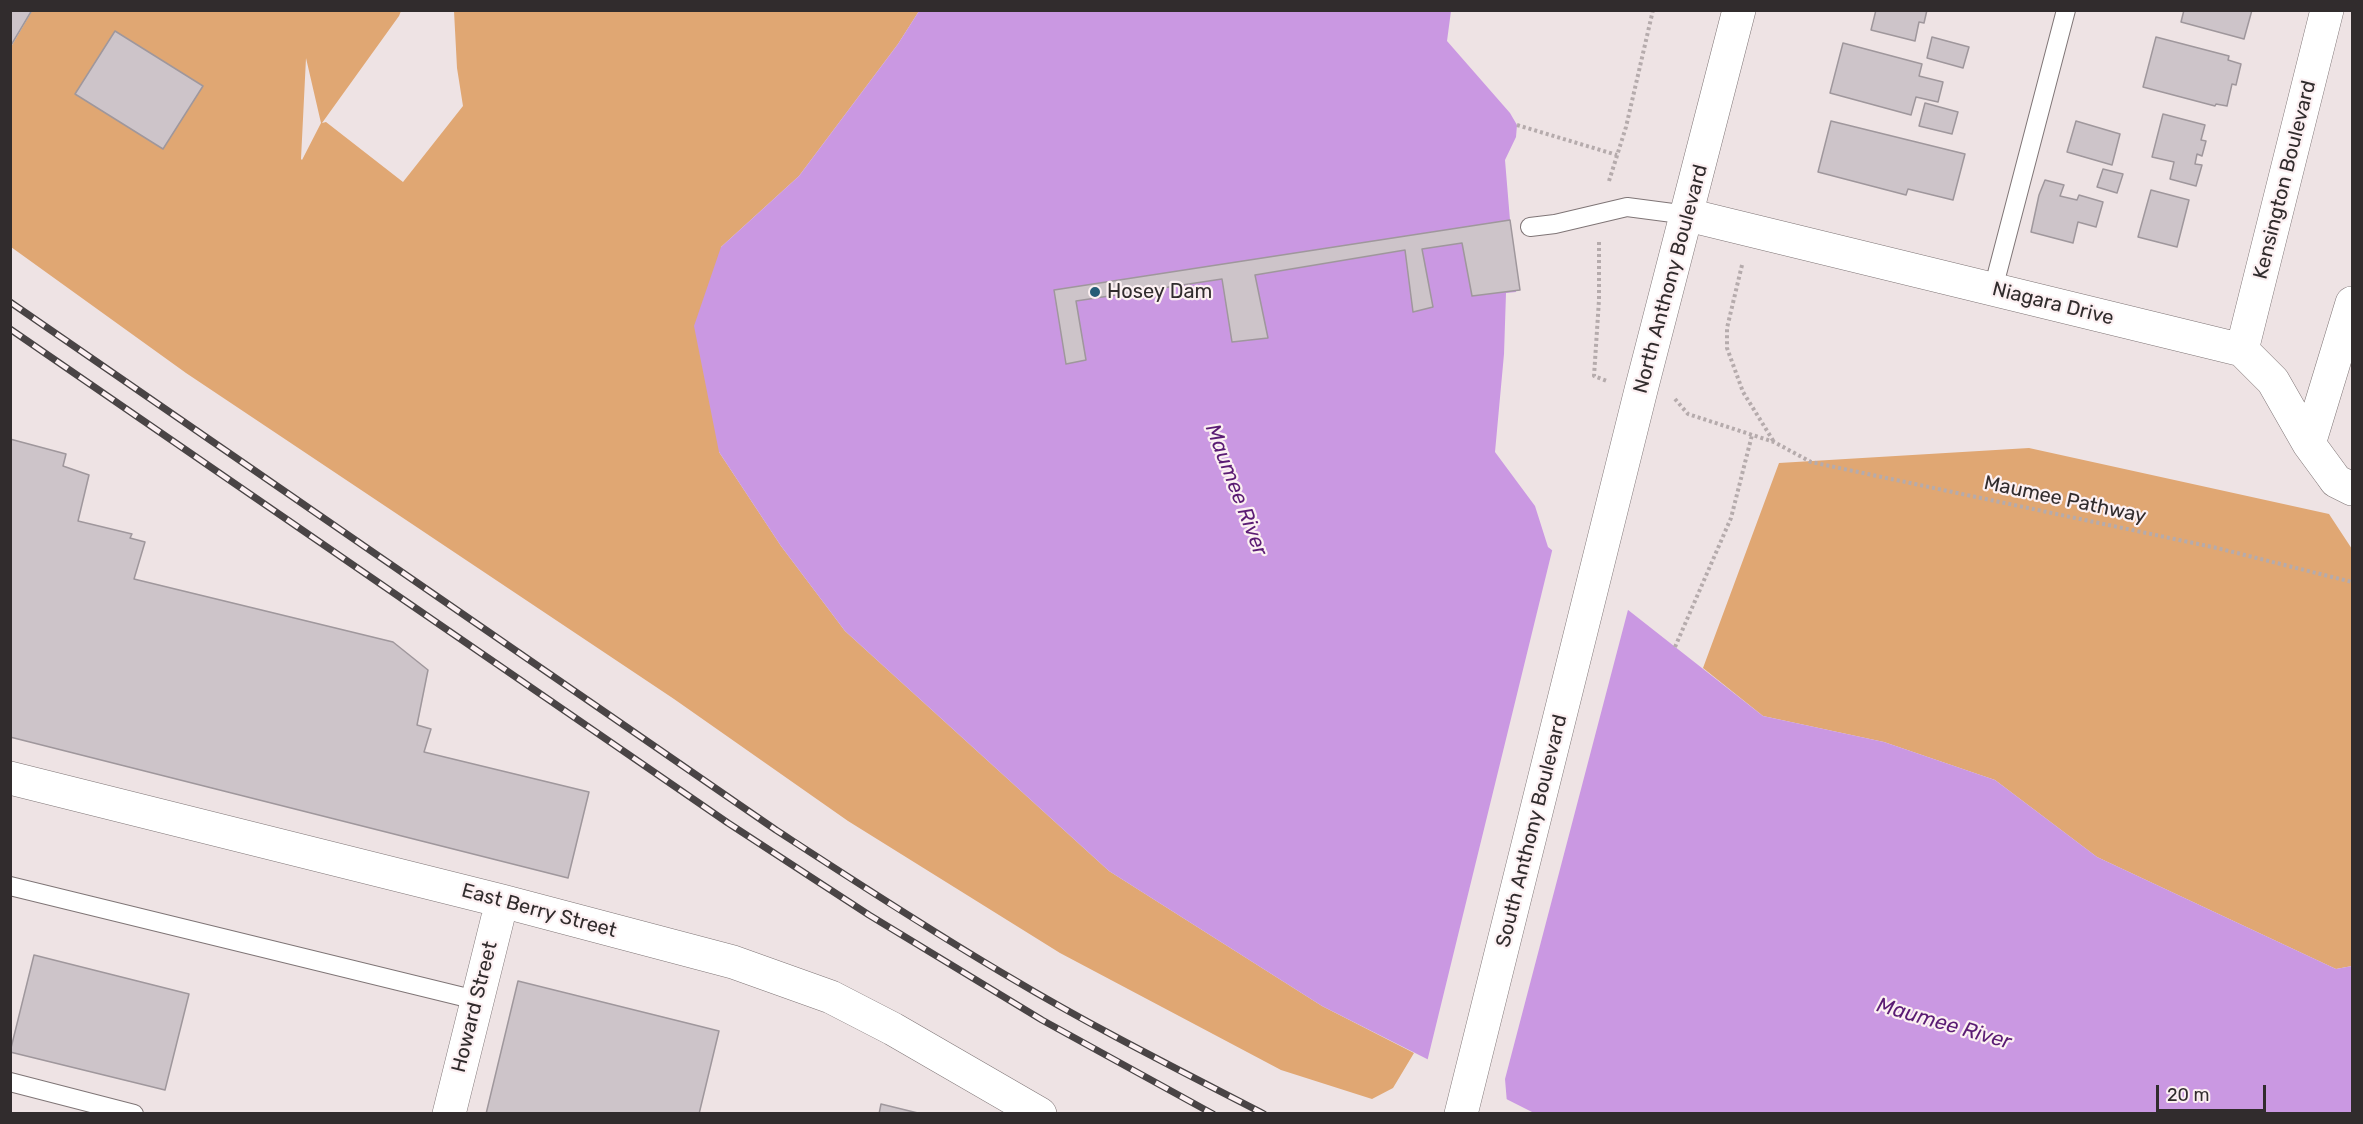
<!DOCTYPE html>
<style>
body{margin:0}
#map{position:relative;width:2363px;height:1124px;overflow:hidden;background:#eee3e4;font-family:Rubik,sans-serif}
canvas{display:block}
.frame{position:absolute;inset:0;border:12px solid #312c2d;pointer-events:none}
.scale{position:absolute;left:2156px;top:1085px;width:110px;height:27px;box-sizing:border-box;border:3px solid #312c2d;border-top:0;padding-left:8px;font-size:18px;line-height:21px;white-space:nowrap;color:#312c2d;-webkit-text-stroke:4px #fcf0f2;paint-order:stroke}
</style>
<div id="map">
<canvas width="2363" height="1124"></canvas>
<div class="frame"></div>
<div class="scale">20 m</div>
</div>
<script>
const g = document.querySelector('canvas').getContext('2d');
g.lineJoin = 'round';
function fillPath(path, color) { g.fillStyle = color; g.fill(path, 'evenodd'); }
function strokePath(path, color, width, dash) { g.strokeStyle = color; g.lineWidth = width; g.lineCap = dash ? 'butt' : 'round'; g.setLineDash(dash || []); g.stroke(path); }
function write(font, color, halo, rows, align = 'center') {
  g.font = font + ' Rubik,sans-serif'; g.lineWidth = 4.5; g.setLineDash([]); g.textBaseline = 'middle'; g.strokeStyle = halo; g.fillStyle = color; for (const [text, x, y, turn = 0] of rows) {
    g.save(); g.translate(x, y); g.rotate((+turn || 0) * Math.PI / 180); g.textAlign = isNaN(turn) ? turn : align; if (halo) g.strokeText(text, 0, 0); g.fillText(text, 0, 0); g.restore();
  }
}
const green = new Path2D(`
 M32 11H401L399 16 322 123 326 122 403 182 463 106 457 68 454 11H919L898 44 799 176 721 247 719 452 781 546 845 631 1109 871 1322 1006 1414 1053 1393 1088 1372 1099 1281 1070 1060 953 848 821 674 699 186 373 11 247V47ZM306 58 321 123 302 160 301 159Z
 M2029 448 2329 514 2352 549V966L2336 969 2097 857 1995 780 1884 742 1763 716 1703 668 1779 463Z`);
const water = new Path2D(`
 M919 11H1451L1447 41 1510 113 1517 125 1516 137 1505 160 1516 292 1506 293 1504 354 1495 452 1535 506 1548 547 1763 716 1884 742 1995 780 2097 857 2336 969 2352 966V1113H1534L1322 1006 1109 871 845 631 781 546 719 452 694 326 721 247 799 176 898 44Z`);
const pier = new Path2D(`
 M1553 547 1629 606 1505 1079 1507 1103 1427 1062Z`);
const building = new Path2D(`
 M10 10H32L10 47Z
 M1876 10H1927L1924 23 1919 22 1915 41 1871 30Z
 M2184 10H2252L2244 39 2181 22Z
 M115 31 203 86 163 149 75 94Z
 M1932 37 1969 47 1963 68 1927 58Z
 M2156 37 2229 56 2228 60 2241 64 2236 85 2232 84 2227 106 2216 104 2215 106 2143 87Z
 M1843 43 1922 64 1919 76 1943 82 1938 102 1916 97 1911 115 1830 93Z
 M1925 103 1958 112 1952 134 1919 126Z
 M2163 114 2205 125 2201 140 2206 141 2202 156 2197 154 2195 164 2202 165 2196 186 2170 179 2174 162 2152 157Z
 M1831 121 1965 154 1953 200 1908 189 1906 195 1818 172Z
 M2076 121 2120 134 2112 165 2067 152Z
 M2103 169 2123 174 2117 193 2097 187Z
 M2045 180 2064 185 2060 196 2077 200 2079 195 2103 202 2096 227 2078 222 2073 243 2031 232 2039 195Z
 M2151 190 2189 200 2177 247 2138 237Z
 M1510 220 1520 290 1472 296 1462 243 1422 249 1433 307 1413 312 1405 250 1255 275 1268 338 1232 342 1222 279 1076 301 1086 360 1066 364 1054 290Z
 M10 439 66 454 63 466 89 475 78 521 132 534 130 538 145 542 134 579 393 642 428 670 417 725 431 729 424 752 589 792 568 878 10 737Z
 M34 955 189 994 165 1090 10 1052Z
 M518 981 719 1031 699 1114H486Z
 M881 1104 922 1114H879Z`);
const path = new Path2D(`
 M1517 125 1617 155
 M1609 181 1626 127 1653 10
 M1599 242V300L1594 376 1607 381
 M1742 265 1727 328V348L1743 392 1774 442
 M1675 399 1688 414 1774 442 1811 462 2217 548 2352 582
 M1675 647 1731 518 1752 435`);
const lane = new Path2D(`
 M1530 227 1555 224 1627 207 1688 215
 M1993 289 2066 10
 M10 886 476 1000
 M10 1082 134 1114`);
const street = new Path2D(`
 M1688 215 2242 350 2273 381 2309 444 2331 474 2336 481 2352 489
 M2242 350 2327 10
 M2309 444 2352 303
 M10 778 502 901 733 962 831 997 893 1029 1040 1114
 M449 1114 502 901`);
const primary = new Path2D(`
 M1461 1114 1641 390 1739 10`);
const rail = new Path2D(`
 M10 302 776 830C853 880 931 931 1011 978 1093 1027 1179 1070 1264 1114
 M10 329 728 823 869 915 1042 1020 1213 1114`);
const markers = [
 [1095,292,6,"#255c77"]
];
const streetNames = [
 ["Kensington Boulevard",2285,180,-76],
 ["North Anthony Boulevard",1671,279,-75],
 ["Niagara Drive",2053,304,14],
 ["Maumee Pathway",2065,500,12],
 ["South Anthony Boulevard",1532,831,-76],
 ["East Berry Street",539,911,15],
 ["Howard Street",475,1007,-76]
];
const poiNames = [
 ["Hosey Dam",1107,292]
];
const waterNames = [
 ["Maumee River",1236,490,69],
 ["Maumee River",1944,1024,16]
];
fillPath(green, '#e0a773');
fillPath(water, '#ca98e2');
fillPath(pier, '#eee3e4');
fillPath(building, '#cdc4c9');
strokePath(building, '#9f979c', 1.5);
strokePath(lane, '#7f7576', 20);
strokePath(street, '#7f7576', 34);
strokePath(primary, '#7f7576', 34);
strokePath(path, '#b5abac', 4, [3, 3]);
strokePath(lane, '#fff', 18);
strokePath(street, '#fff', 33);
strokePath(primary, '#fff', 33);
strokePath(rail, '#494445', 7);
strokePath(rail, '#fcf0f2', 4.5, [14]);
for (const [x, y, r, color] of markers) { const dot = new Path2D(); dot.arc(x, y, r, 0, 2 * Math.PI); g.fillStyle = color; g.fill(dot); strokePath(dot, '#fcf0f2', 2); }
write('20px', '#312c2d', '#fcf0f2', streetNames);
write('20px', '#312c2d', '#fcf0f2', poiNames, 'left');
write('italic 21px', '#5a1b73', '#fcf0f2', waterNames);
</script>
